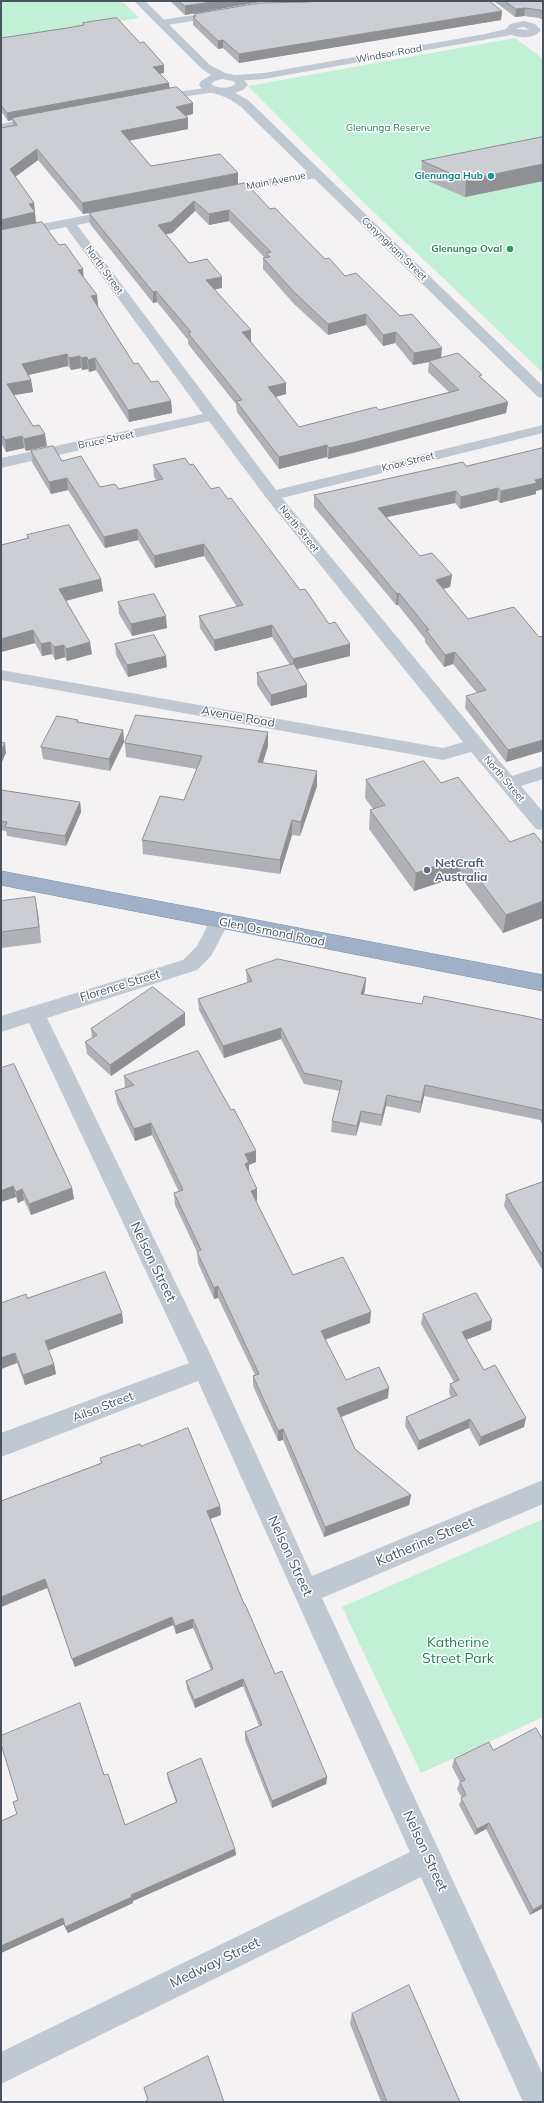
<!DOCTYPE html>
<style>
body{margin:0}
#map{position:relative;width:544px;height:2103px;overflow:hidden;background:#f4f2f2;font-family:Mulish,sans-serif}
canvas{display:block}
.frame{position:absolute;inset:0;border:2px solid #495460;pointer-events:none}
</style>
<div id="map">
<canvas width="544" height="2103"></canvas>
<div class="frame"></div>
</div>
<script>
const g = document.querySelector('canvas').getContext('2d');
g.lineJoin = 'round';
function fillPath(path, color) { g.fillStyle = color; g.fill(path, 'evenodd'); }
function strokePath(path, color, width, dash) { g.strokeStyle = color; g.lineWidth = width; g.lineCap = dash ? 'butt' : 'round'; g.setLineDash(dash || []); g.stroke(path); }
function write(font, color, halo, rows, align = 'center') {
  g.font = font + ' Mulish,sans-serif'; g.lineWidth = 3; g.setLineDash([]); g.textBaseline = 'middle'; g.strokeStyle = halo; g.fillStyle = color; for (const [text, x, y, turn = 0] of rows) {
    g.save(); g.translate(x, y); g.rotate((+turn || 0) * Math.PI / 180); g.textAlign = isNaN(turn) ? turn : align; if (halo) g.strokeText(text, 0, 0); g.fillText(text, 0, 0); g.restore();
  }
}
const green = new Path2D(`
 M1 1H122L139 18 1 41Z
 M515 38 543 59V373L361 200 248 86Z
 M543 1519V1717L421 1773 342 1607Z`);
const minor = new Path2D(`
 M220 11 225 14 224 16 161 26 156 23 161 20Z
 M524 21 535 24 541 30C534 39 522 38 511 35L264 79 236 81 230 78 236 75 264 73 485 34 506 29 510 24ZM524 27 529 30 517 29 518 28Z
 M212 87 218 90 216 92 155 101 149 98 155 95Z
 M40 116 46 119 44 121 1 130V124Z
 M317 170 323 174 321 177 221 196 215 192 221 188Z
 M118 209 124 213 122 216 77 225 276 490 543 425V433L282 498 512 776 543 766V779L521 786 543 812V830L536 829 471 752 443 760 1 680V670L443 748 463 742 267 499 209 421 1 468V458L203 414 66 227 1 240V232Z
 M219 915 226 917 229 922 211 956 197 970 47 1018 213 1360 312 1576 543 1480V1504L322 1598 543 2075V2102H523L421 1877 1 2084V2052L410 1852 198 1381 1 1457V1433L189 1363 29 1023 1 1032V1016L183 960 197 946 212 917Z`);
const tertiary = new Path2D(`
 M134 1H145L210 65 225 73 241 76 248 85 243 90 235 93 248 100 543 386V398L538 397 240 106C234 102 228 98 222 96 214 92 205 94 199 85L201 81 211 75 202 69ZM222 79 233 81 236 84C228 89 219 89 211 84L215 81Z`);
const trunk = new Path2D(`
 M1 871 543 975V991L1 885Z`);
const wall = new Path2D(`
 M170 1H310L259 2 185 15Z
 M494 1H543V20L539 18 524 16 515 17Z
 M308 2 502 11 501 20 239 63 223 48 218 49 193 25V17H194V14Z
 M83 23 140 43 164 65V73H160L170 89 193 114 186 116 188 118V129L129 141 151 166 238 184 246 183 270 209 325 259 441 358 481 378 508 402 506 413 354 453 328 459 327 457 279 469 237 412 236 404 188 344V340L157 302 153 303 90 224 89 213 83 214 38 160 15 177 34 203 36 223 83 269V277L97 295 98 307 134 364 151 382 171 401 172 413 129 422 96 370 89 372 88 369 82 370 81 368 71 370 68 366 28 375 31 380 33 392 14 395 33 426 47 446 26 451 24 448 6 452 1 443V128L13 125 12 120 8 121 1 111V38L67 28 83 25ZM195 211 209 225 229 221 265 258H263V269L294 304 328 335 366 325 383 346 395 343 413 365 429 362 428 372 449 392 379 410 299 427 275 397 286 394 251 341 215 289 222 288 189 263 166 234 172 233Z
 M543 137V181L465 197 421 178 422 161Z
 M543 448V489L536 491V494L500 503 497 500 460 509 455 503 387 517 420 556 452 575 450 587 443 589 468 619 539 637 543 636V751L506 762 465 708 466 696 477 693 453 664 444 667 425 642V639L398 605H396L314 507V495L466 466Z
 M31 451 62 461 100 487 119 489 156 480 154 477 153 465H190L211 489 228 499 300 590 350 656 297 669 307 685V697L271 706 257 685V673L290 665 272 637 215 651 200 628 199 616 237 607 204 556 155 568 138 540 105 548 68 490 51 494 32 462Z
 M27 535 103 591 66 601 92 654 67 661 65 657 55 660 52 654 42 656 35 643 1 652V545L27 538Z
 M118 602 167 628 132 636 119 614Z
 M115 644 167 667 128 677 116 655Z
 M78 720V722L123 730 124 742 110 771 43 759 41 747Z
 M268 732V746L263 763 317 786 300 836 292 835 280 874 143 854 142 840 184 800 197 769 126 757 125 743Z
 M366 780 510 842 543 844V918L503 933 460 876 414 891 369 829 370 810 373 809 365 798Z
 M1 790 80 802 81 812 66 846 7 836 6 831 1 830Z
 M1 901 38 913 41 943 1 948Z
 M246 970 366 978 365 990 364 994 422 1004 543 1020V1126L540 1120 424 1096 420 1113 386 1106 381 1126 360 1122 356 1136 331 1132 332 1121 340 1091 304 1084 281 1039 224 1058 199 1010 198 999 248 983 247 981Z
 M185 1025 111 1076 87 1054 85 1042 92 1038 91 1029Z
 M1 1068 72 1188 74 1199 31 1215 24 1200 18 1203 16 1197 1 1202Z
 M124 1076 231 1110 256 1151V1162L249 1165V1174L257 1189V1201H256L293 1275 370 1323 325 1340 346 1380 388 1398 341 1417 355 1449 411 1495 409 1505 324 1537 283 1440 278 1441 253 1386V1376L255 1375 218 1298 214 1299 198 1263 197 1252 175 1205 174 1193 179 1192 152 1135 135 1141 117 1103 115 1091 125 1088Z
 M543 1182V1271L504 1206 506 1195Z
 M27 1298 122 1313 123 1323 48 1350 54 1364 56 1374 25 1385 17 1363 1 1369Z
 M423 1314 491 1330 466 1340 484 1370 524 1427 479 1446 469 1428 418 1450 405 1426 406 1417 451 1397 449 1393 450 1384 454 1382 421 1324Z
 M141 1446 220 1506 221 1515 210 1519 244 1604 275 1674 327 1777 326 1784 272 1808 245 1740V1732L259 1726 243 1686 195 1708 187 1689 186 1681 211 1670 193 1628 176 1634 173 1625 75 1667 47 1588 1 1607V1501L101 1463 100 1458Z
 M454 1759 543 1908 530 1915 486 1829 475 1835 459 1805 462 1798 457 1789 460 1782 452 1767Z
 M167 1773 235 1849 236 1855 133 1901V1903L68 1933 64 1924 1 1953V1821L104 1775 125 1825 176 1802 168 1780Z
 M352 2014 460 2102H381L350 2024Z`);
const shadedWall = new Path2D(`
 M218 1H259V2L185 15V6Z
 M525 8 524 16 515 17 516 9Z
 M502 11 501 20 239 63V54Z
 M223 40V48L218 49V41Z
 M164 65V73L154 75 153 67Z
 M169 83 170 91 12 118V120L8 121 7 113Z
 M193 103V114L176 118V107Z
 M188 118V129L121 142V131Z
 M37 149 38 160 11 180 10 169Z
 M543 164V181L465 197 466 180Z
 M238 173V184L83 214 82 203Z
 M194 201 195 211 172 233 159 236 158 225Z
 M34 203 36 224 1 232V220L29 204Z
 M229 210V221L209 225V214Z
 M83 269 84 281 78 270Z
 M222 277V288L207 291 206 280Z
 M156 291 157 302 153 303V292Z
 M97 295 98 307 91 296Z
 M366 314V325L328 335V324Z
 M251 330V341L242 343V332Z
 M396 332 395 343 383 346V335Z
 M442 348 441 359 429 361V362L413 365 414 353Z
 M67 354 68 366 24 376 22 364Z
 M80 356 81 368 71 370 69 358Z
 M87 357 88 369 82 370 81 358Z
 M95 358 96 370 89 372 88 360Z
 M31 380 33 392 9 396 7 384Z
 M286 383V394L268 399V387Z
 M171 401 172 413 129 422 128 410Z
 M508 402 506 413 328 459 329 448Z
 M45 434 47 446 26 451 24 439Z
 M22 436 24 448 6 452 5 440Z
 M327 445V457L279 469V457Z
 M67 478 68 490 51 494 49 482Z
 M543 478V489L536 491V494L500 503 501 491Z
 M498 488 497 500 460 509 461 497Z
 M456 491 455 503 377 519 378 508Z
 M137 529 138 540 105 548 104 537Z
 M204 544V556L155 568 154 556Z
 M452 575 450 587 435 591 436 580Z
 M101 579 103 591 61 602 59 589Z
 M399 593 398 605H396L397 594Z
 M166 616 167 628 132 636 131 624Z
 M272 625V637L215 651 214 640Z
 M33 630 35 643 1 652V639Z
 M50 642 52 654 42 656 41 644Z
 M90 642 92 654 67 661 66 649Z
 M350 644V656L293 670V659Z
 M64 645 65 657 55 660 54 647Z
 M455 652 453 664 444 667 445 655Z
 M166 656 167 667 128 677 127 665Z
 M307 685V697L271 706V695Z
 M123 730 124 742 110 771 109 759Z
 M268 732V746L258 777V762Z
 M543 732V751L506 762 508 750Z
 M5 743 6 753 1 764V751Z
 M317 771V786L300 836 301 822Z
 M80 802 81 812 66 846 65 836Z
 M292 820V835L280 874V860Z
 M462 857 460 876 414 891 416 873Z
 M35 897 38 913 41 943 39 927Z
 M543 901V918L503 933 506 915Z
 M366 978 365 990 360 1005 361 994Z
 M185 1013V1025L111 1076 110 1065Z
 M281 1028V1039L224 1058 223 1046Z
 M425 1085 424 1096 420 1113 421 1102Z
 M387 1095 386 1106 381 1126 382 1115Z
 M361 1111 360 1122 356 1136 357 1126Z
 M151 1123 152 1135 135 1141 134 1129Z
 M256 1151V1162L249 1165V1174L245 1176V1154Z
 M13 1186 16 1197 1 1202V1191Z
 M72 1188 74 1199 31 1215 29 1204Z
 M22 1189 24 1200 18 1203 16 1192Z
 M257 1189V1201L251 1203V1191Z
 M218 1286V1298L214 1299V1288Z
 M371 1312 370 1323 320 1341 321 1331Z
 M122 1313 123 1323 47 1351 45 1341Z
 M492 1320 491 1330 460 1342 462 1332Z
 M15 1353 17 1363 1 1369V1358Z
 M54 1364 56 1374 25 1385 23 1375Z
 M389 1388 388 1398 336 1419 337 1408Z
 M526 1418 524 1427 479 1446 481 1437Z
 M470 1419 469 1428 418 1450 419 1441Z
 M283 1429V1440L278 1441V1431Z
 M411 1495 409 1505 324 1537 325 1527Z
 M220 1506 221 1515 207 1520V1511Z
 M45 1579 47 1588 1 1607V1597Z
 M172 1617 173 1625 75 1667 72 1659Z
 M193 1619V1628L176 1634 175 1626Z
 M243 1679V1686L195 1708 194 1700Z
 M327 1777 326 1784 272 1808V1801Z
 M489 1823 486 1829 475 1835 477 1829Z
 M235 1849 236 1855 133 1901V1903L68 1933 65 1927 131 1895Z
 M543 1904V1908L530 1915 533 1910Z
 M63 1918 65 1924 1 1953V1946Z`);
const building = new Path2D(`
 M178 1H218L185 6Z
 M316 1H489L502 11 239 54 223 40 218 41 193 17 196 16 194 14 259 3 308 2Z
 M505 1H543V12L540 10 525 8 516 9Z
 M117 18 140 43 144 42 164 65 153 67 169 83 7 113 1 105V38L67 28 84 25 83 23Z
 M177 87 193 103 176 107 188 118 121 131 151 166 220 154 238 173 82 203 37 149 10 169 34 203 29 204 35 212 1 220V128L17 125 12 118Z
 M543 137V164L466 180 422 161Z
 M246 183 270 209 275 208 325 259 329 258 345 276 356 273 400 316 412 314 442 348 414 353 396 332 383 335 366 314 328 324 295 293 263 258 270 257 266 253 271 252 229 210 209 214 194 201 171 222 158 225 189 263 207 259 222 277 206 280 251 330 242 332 286 383 268 387 299 427 376 407 379 410 459 390 429 361 458 353 482 375 479 376 508 402 355 442 329 448 327 445 279 457 236 401 242 400 188 333 191 332 156 291 153 292 89 213Z
 M42 222 59 245 65 244 83 269 78 270 97 295 91 296 134 364 138 363 151 382 158 381 171 401 128 410 95 358 88 360 87 357 81 358 80 356 69 358 67 354 22 364 31 380 7 384 33 426 39 425 45 434 24 439 22 436 5 440 1 434V230Z
 M53 446 62 461 81 456 100 487 115 484 119 489 163 479 153 465 185 458 190 465 193 464 211 489 219 487 228 499 231 498 300 590 305 589 329 624 335 622 350 644 293 659 272 625 214 640 199 616 243 605 204 544 154 556 137 529 104 537 67 478 49 482 31 451Z
 M543 448V478L535 480 537 483 501 491 498 488 461 497 456 491 378 508 420 556 432 553 452 575 436 580 468 619 514 607 539 637 543 636V732L542 733 543 734V740L508 750 466 696 486 690 455 652 445 655 426 630H429L399 593 397 594 314 495 463 462 466 466Z
 M69 525 101 579 59 589 90 642 66 649 64 645 54 647 50 642 41 644 33 630 1 639V545L29 538 27 535Z
 M154 594 166 616 131 624 118 602Z
 M154 635 166 656 127 665 115 644Z
 M294 664 307 685 271 695 257 673Z
 M136 715 268 732 258 762 317 771 301 822 292 820 280 860 142 840 160 796 184 800 202 756 125 743Z
 M57 716 78 720 77 722 123 730 109 759 41 747Z
 M1 742 5 743 1 751Z
 M424 761 441 783 458 777 510 842 534 833 543 844V901L506 915 462 857 416 873 370 810 385 805 366 780Z
 M1 790 80 802 65 836 5 827 7 822 1 821Z
 M35 897 39 927 1 932V901Z
 M278 959 366 978 361 994 422 1004 424 996 530 1017 543 1020V1111L542 1110 425 1085 421 1102 387 1095 382 1115 361 1111 357 1126 332 1121 342 1081 304 1073 281 1028 223 1046 198 999 252 981 246 970Z
 M153 987 185 1013 110 1065 85 1042 97 1035 91 1029Z
 M198 1051 231 1110 234 1109 256 1151 245 1154 249 1162 245 1164 257 1189 251 1191 293 1275 343 1257 371 1312 321 1331 346 1380 379 1367 389 1388 337 1408 355 1449 411 1495 325 1527 283 1429 278 1431 253 1376 259 1374 218 1286 214 1288 197 1252 201 1250 174 1193 183 1190 151 1123 134 1129 115 1091 134 1085 124 1076Z
 M14 1064 72 1188 29 1204 22 1189 16 1192 13 1186 1 1191V1068Z
 M543 1182V1256L506 1195Z
 M105 1272 122 1313 45 1341 54 1364 23 1375 15 1353 1 1358V1303L26 1294 27 1298Z
 M476 1293 492 1320 462 1332 484 1370 495 1365 526 1418 481 1437 470 1419 419 1441 406 1417 457 1395 450 1384 459 1380 423 1314Z
 M188 1428 220 1506 207 1511 244 1604H245L275 1674 282 1671 327 1777 272 1801 245 1732 262 1725 243 1679 194 1700 186 1681 213 1669 193 1619 175 1626 172 1617 72 1659 45 1579 1 1597V1501L102 1463 100 1458 140 1444 141 1446Z
 M80 1703 104 1775 108 1774 125 1825 177 1802 167 1773 201 1758 235 1849 131 1895 132 1897 65 1927 63 1918 1 1946V1821L17 1814 13 1802 18 1800 1 1744V1736Z
 M536 1728 543 1740V1904L533 1910 489 1823 477 1829 461 1798 466 1795 460 1782 465 1780 454 1759 489 1742 493 1750Z
 M409 1985 460 2102H387L352 2014Z
 M208 2056 224 2102H144L148 2100 144 2088Z`);
const markers = [
 [491,176,4,"#0f9aa8"],
 [510,249,4,"#2e9e5b"],
 [427,870,4,"#5c6f8a"]
];
const farStreetnames = [
 ["Windsor Road",389,54,-10],
 ["Main Avenue",276,181,-11],
 ["Conyngham Street",394,249,44],
 ["North Street",104,270,54],
 ["Bruce Street",106,440,-12],
 ["Knox Street",408,462,-14],
 ["North Street",299,529,51],
 ["North Street",504,779,49]
];
const farParknames = [
 ["Glenunga Reserve",388,128]
];
const farCulturenames = [
 ["Glenunga Hub",483,176]
];
const farLeisurenames = [
 ["Glenunga Oval",502,249]
];
const streetNames = [
 ["Avenue Road",238,717,10],
 ["Glen Osmond Road",272,932,11],
 ["Florence Street",120,986,-17],
 ["Ailsa Street",103,1407,-21]
];
const serviceNames = [
 ["NetCraft",435,863],
 ["Australia",435,877]
];
const nearStreetnames = [
 ["Nelson Street",153,1262,64],
 ["Katherine Street",425,1542,-23],
 ["Nelson Street",290,1556,65],
 ["Nelson Street",425,1851,65],
 ["Medway Street",215,1963,-26]
];
const nearParknames = [
 ["Katherine",458,1643],
 ["Street Park",458,1659]
];
fillPath(green, '#c2f0d6');
strokePath(trunk, '#758dac', 1);
fillPath(minor, '#c0c8d1');
fillPath(tertiary, '#c0c8d1');
fillPath(trunk, '#9eb1c8');
fillPath(wall, '#afb1b6');
fillPath(shadedWall, '#8f9094');
fillPath(building, '#ccced4');
strokePath(building, '#8f9094', 1);
for (const [x, y, r, color] of markers) { const dot = new Path2D(); dot.arc(x, y, r, 0, 2 * Math.PI); g.fillStyle = color; g.fill(dot); strokePath(dot, '#fff', 1.5); }
write('10px', '#495460', '#fff', farStreetnames);
write('10px', '#178453', '#fff', farParknames);
write('bold 10px', '#0d838f', '#fff', farCulturenames, 'right');
write('bold 10px', '#27864d', '#fff', farLeisurenames, 'right');
write('12px', '#495460', '#fff', streetNames);
write('bold 12px', '#4e5e75', '#fff', serviceNames, 'left');
write('14px', '#495460', '#fff', nearStreetnames);
write('14px', '#178453', '#fff', nearParknames);
</script>
